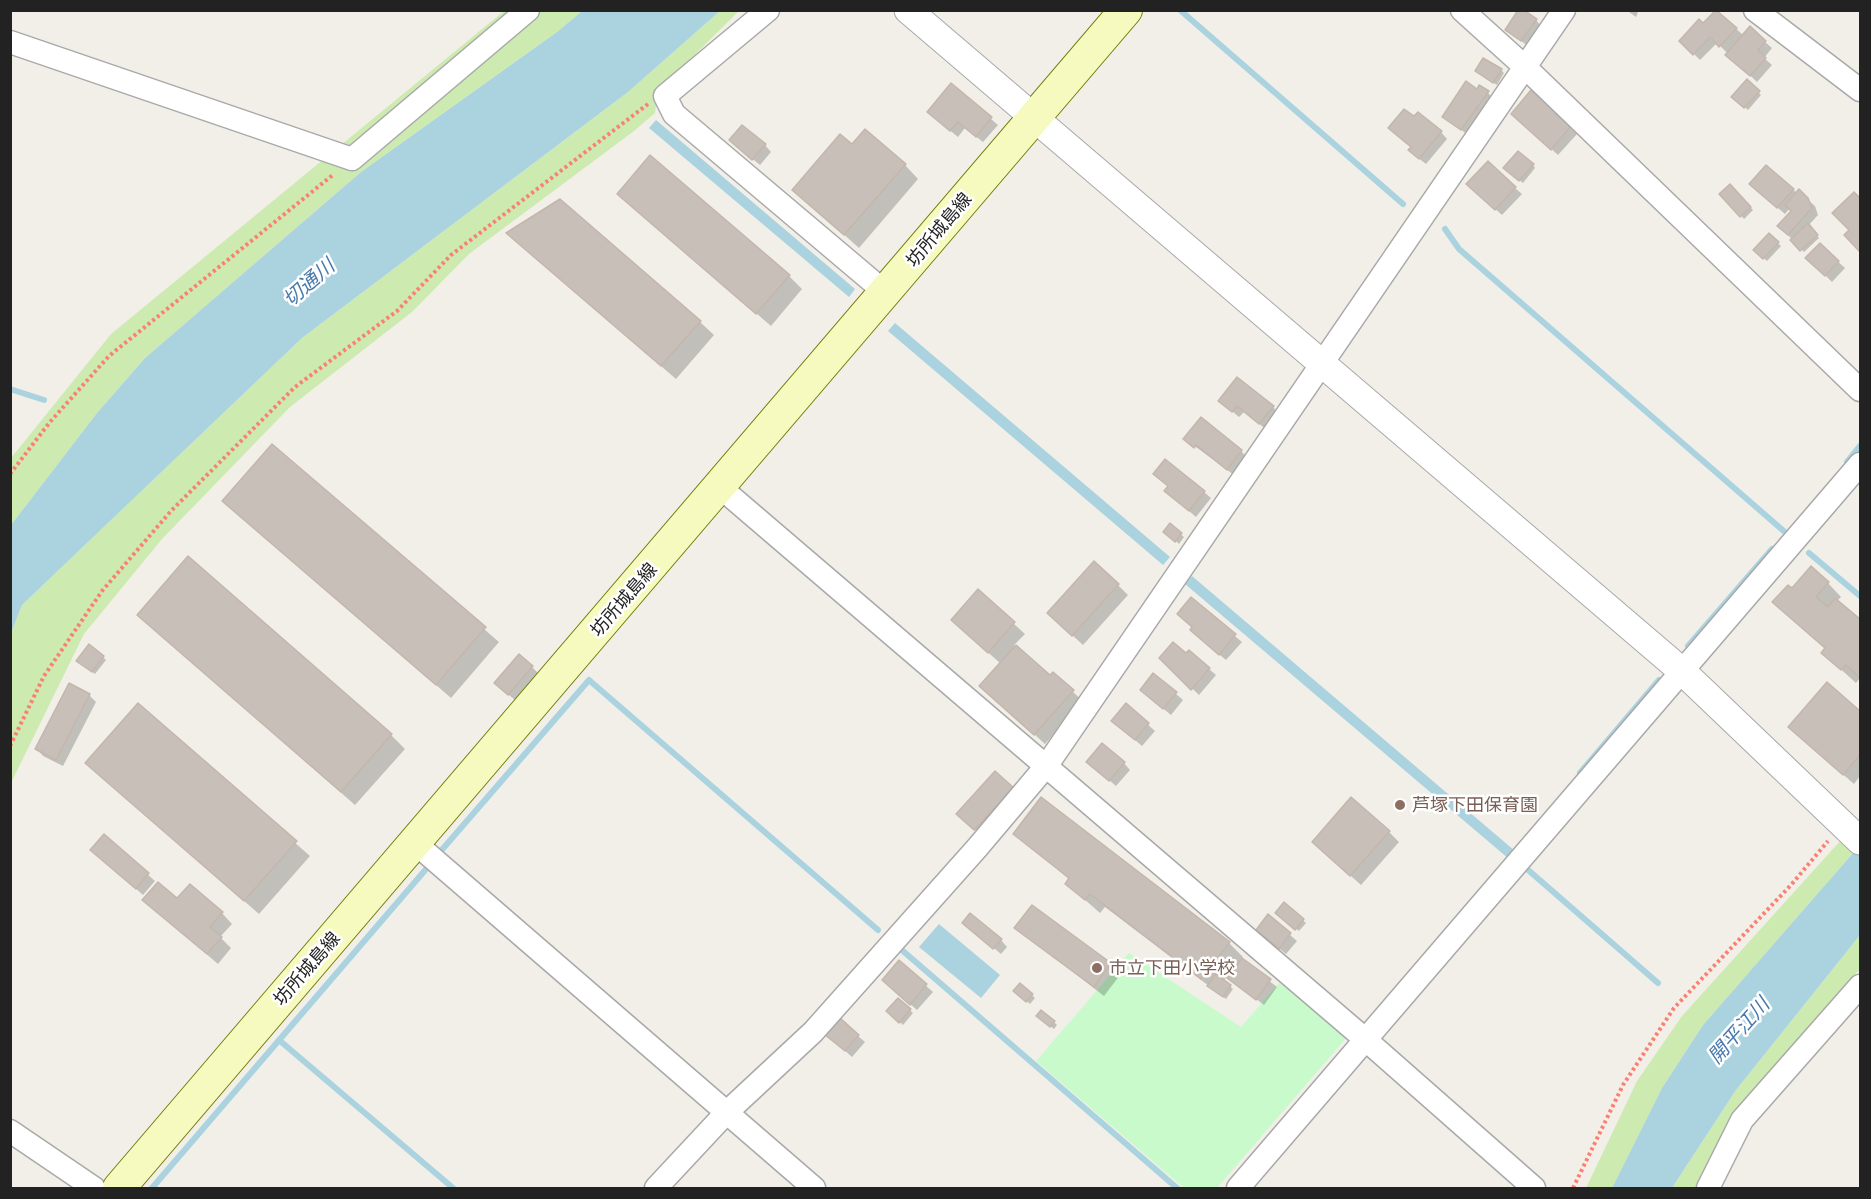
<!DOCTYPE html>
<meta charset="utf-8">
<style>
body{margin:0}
#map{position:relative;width:1871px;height:1199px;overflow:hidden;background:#f2efe9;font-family:"Golos Text",sans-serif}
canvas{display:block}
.frame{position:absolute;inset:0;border:12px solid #222;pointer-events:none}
</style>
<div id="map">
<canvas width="1871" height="1199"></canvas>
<div class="frame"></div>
</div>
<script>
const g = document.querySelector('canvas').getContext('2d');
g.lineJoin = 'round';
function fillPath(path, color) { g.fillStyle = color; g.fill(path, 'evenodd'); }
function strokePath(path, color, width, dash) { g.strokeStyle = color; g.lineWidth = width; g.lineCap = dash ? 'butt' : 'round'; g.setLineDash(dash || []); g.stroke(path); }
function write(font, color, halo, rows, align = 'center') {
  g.font = font + ' "Golos Text","Noto Sans JP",sans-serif'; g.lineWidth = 5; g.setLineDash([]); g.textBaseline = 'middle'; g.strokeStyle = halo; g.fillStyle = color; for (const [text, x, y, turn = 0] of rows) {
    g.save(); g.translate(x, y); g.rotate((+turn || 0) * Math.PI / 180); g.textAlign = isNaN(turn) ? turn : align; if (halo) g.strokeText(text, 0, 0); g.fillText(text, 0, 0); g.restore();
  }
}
const grass = new Path2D(`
 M504 11H582L557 32 361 172 145 358 97 413 11 525V458L111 334Z
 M720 11H739L658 91 655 113 634 131 469 254 412 312 290 407 162 539 84 634 11 783V633L22 605 302 338 628 92Z
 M1860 819V845L1703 1025 1662 1088 1612 1188H1586L1637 1081 1682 1016Z
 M1860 935V969L1735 1118 1699 1188H1672L1736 1090Z`);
const park = new Path2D(`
 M1129 953 1241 1027 1281 981 1347 1037 1217 1188H1184L1036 1061Z`);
const water = new Path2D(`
 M582 11H720L628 92 302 338 22 605 11 633V525L97 413 145 358 361 172 557 32Z
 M656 120 855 289 849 297 649 128Z
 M895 323 1170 557 1163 565 888 331Z
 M1192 576 1515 851 1509 859 1185 584Z
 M1860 845V935L1736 1090 1672 1188H1612L1662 1088 1703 1025Z
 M939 924 1000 975 981 998 919 947Z`);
const shadow = new Path2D(`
 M1626 10H1639L1636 17Z
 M1717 11 1744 36 1765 42 1772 48 1764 58 1772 65 1757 82 1717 43 1700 60 1681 41 1703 25Z
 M1536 20 1542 27 1529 47 1507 30Z
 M1501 70 1504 73 1497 85 1480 74Z
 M1747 81 1761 95 1748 110 1733 97Z
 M951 85 998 125 983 142 965 128 958 137 936 119Z
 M1477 91 1488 93 1494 99 1469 136 1444 116Z
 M1531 92 1577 134 1558 155 1519 120Z
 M1441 132 1447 139 1426 164 1417 157Z
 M765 145 771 152 760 165 738 147Z
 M852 146 905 165 918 179 859 248 794 190Z
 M1533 165 1535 168 1523 183 1508 171Z
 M1730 186 1753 210 1744 219 1721 194Z
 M1515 188 1522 194 1502 215 1475 191Z
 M1793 190 1807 199 1815 206 1818 215 1808 226 1819 238 1804 252 1786 233 1793 211 1790 208 1785 214 1758 191Z
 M619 194 789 276 802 289 771 326Z
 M1854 194 1860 200V250L1846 236 1851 230Z
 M1769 235 1781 246 1767 261 1755 250Z
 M1820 245 1845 268 1832 282 1808 258Z
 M522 246 700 322 714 335 676 379Z
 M1220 401 1273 407 1279 414 1267 430 1244 412 1239 417Z
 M1185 439 1241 451 1248 458 1234 475Z
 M272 446 499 642 451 698 224 501Z
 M1155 474 1204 492 1211 498 1196 517 1166 491 1170 487Z
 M1170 525 1184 537 1179 544 1168 534Z
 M1828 583 1841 597 1837 601 1860 621V678L1856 683 1823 653 1826 649 1792 591Z
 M1118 585 1128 595 1083 645 1059 623Z
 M978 591 1025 634 1014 645 1050 677 1053 674 1083 701 1045 744 992 696 1001 664 963 630Z
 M1191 599 1242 642 1226 660 1198 637 1194 628Z
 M139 615 391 735 405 749 355 805Z
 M103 657 106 660 95 674 81 664Z
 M1161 658 1209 669 1216 675 1199 695Z
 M532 667 538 673 515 700 503 690Z
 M1154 675 1183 700 1171 715 1148 696Z
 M1827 684 1860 713V776L1854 784 1800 737Z
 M89 695 96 702 63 766 43 756 37 749Z
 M138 705 310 856 259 914 87 763Z
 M1126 705 1155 731 1142 746 1120 727Z
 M1124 763 1130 770 1116 786 1095 768Z
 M1013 789 982 836 964 820Z
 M1389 832 1399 842 1361 885 1324 852Z
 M1015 834 1229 943 1243 957 1241 959 1277 987 1264 1005 1227 976 1224 981 1233 989 1226 999 1105 907 1100 913 1067 884 1070 880Z
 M104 836 155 881 143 895 99 856Z
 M178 900 222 913 232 924 220 937 231 948 218 964 155 910Z
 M1284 904 1306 923 1299 931 1280 916Z
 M1268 916 1297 941 1286 954 1264 936Z
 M1016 928 1110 964 1120 975 1104 996Z
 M971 929 1001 940 1007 947 1001 954Z
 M899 962 933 992 917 1010 891 987Z
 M1021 985 1035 998 1030 1004 1015 991Z
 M898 1000 913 1013 903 1025 888 1011Z
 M1041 1019 1054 1022 1057 1025 1054 1029Z
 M858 1036 865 1042 852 1057 833 1040Z`);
const stream = new Path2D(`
 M1180 10 1403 204
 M1445 229 1459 249 1786 533
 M10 389 44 400
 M1847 462 1860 446
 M1809 553 1860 596
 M1688 646 1772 549
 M1580 773 1659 680
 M440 852 589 680 878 930
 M1527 869 1658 983
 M903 951 1177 1188
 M279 1040 453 1188
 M152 1188 427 868`);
const building = new Path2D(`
 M1518 10H1524L1537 19 1521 41 1505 30Z
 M1716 10 1737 28 1719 47 1710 37 1693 55 1679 41 1699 19 1703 23Z
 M1750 26 1766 41 1758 50 1766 58 1750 76 1725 55Z
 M1483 58 1502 69 1493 83 1475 71Z
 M1747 79 1760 91 1744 108 1731 97Z
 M1466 81 1477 89 1479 85 1489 91 1461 130 1442 117Z
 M951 83 992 117 976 137 958 122 950 131 927 112Z
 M1531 90 1571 126 1551 150 1511 114Z
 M1404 109 1414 116 1418 112 1442 131 1419 159 1408 150 1411 147 1388 128Z
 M742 125 766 144 752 160 729 140Z
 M865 129 906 164 844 235 792 190 840 134 852 144Z
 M1518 151 1534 164 1519 181 1503 168Z
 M650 155 790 275 756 314 617 194Z
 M1488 161 1516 187 1495 210 1466 184Z
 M1766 165 1794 189 1777 208 1749 184Z
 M1730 184 1751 207 1740 217 1719 194Z
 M1799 189 1808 198 1812 208 1788 235 1777 226 1791 211 1785 205Z
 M1854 192 1860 198V252L1844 235 1849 230 1832 213Z
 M560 199 701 321 661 366 506 233Z
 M1808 223 1818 235 1800 251 1790 240Z
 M1769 233 1779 242 1763 259 1753 250Z
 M1820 243 1839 261 1825 276 1805 258Z
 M1237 377 1274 406 1259 424 1237 406 1232 412 1218 401Z
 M1201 417 1242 450 1227 470 1196 445 1194 448 1183 439Z
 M272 444 486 627 436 685 222 501Z
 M1165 459 1205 491 1189 511 1164 491 1168 486 1153 474Z
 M1170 523 1182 533 1175 542 1163 532Z
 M188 556 392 734 341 792 137 615Z
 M1094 561 1119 584 1072 636 1047 613Z
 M1811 566 1829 582 1816 597 1828 607 1835 598 1860 619V678L1846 665 1841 670 1821 653 1825 648 1772 602 1788 585 1792 588Z
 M978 589 1015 622 988 653 951 620Z
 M1191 597 1236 634 1219 655 1190 630 1192 627 1177 614Z
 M1173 642 1186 653 1189 650 1210 668 1191 690 1159 658Z
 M89 644 104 656 92 672 76 661Z
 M1016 645 1050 675 1053 672 1074 690 1034 735 979 686Z
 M519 654 533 666 508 695 494 683Z
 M1153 673 1177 692 1163 709 1140 690Z
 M1827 682 1860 711V755L1843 775 1788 727Z
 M69 683 90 694 56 760 35 749Z
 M138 703 297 841 244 901 85 763Z
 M1126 703 1149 723 1135 740 1111 721Z
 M1102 743 1125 762 1109 781 1086 762Z
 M995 771 1014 788 974 830 956 814Z
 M1041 797 1230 942 1201 979 1090 894 1085 900 1065 884 1069 878 1013 834Z
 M1351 797 1390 831 1350 876 1312 842Z
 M104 834 149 873 136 889 90 850Z
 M158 882 177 898 190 884 223 912 210 927 222 937 207 954 142 900Z
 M1284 902 1304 919 1295 930 1275 913Z
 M1032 905 1111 963 1094 987 1014 928Z
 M970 913 1002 939 993 949 962 923Z
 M1268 914 1291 933 1279 949 1256 930Z
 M1242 958 1271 979 1256 1000 1227 978Z
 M899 960 927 984 910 1005 882 980Z
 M1216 974 1231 985 1223 997 1207 986Z
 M1020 983 1033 994 1026 1002 1013 991Z
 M898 998 911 1009 899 1023 886 1011Z
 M1041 1010 1055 1021 1050 1027 1036 1016Z
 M839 1017 859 1035 845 1051 824 1034Z`);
const path = new Path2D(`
 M10 474 50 422 109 356 334 174
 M10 746 44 676 102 591 171 511 295 387 397 311 451 255 648 104
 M1573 1188 1623 1085 1674 1008 1791 885 1828 841`);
const minor = new Path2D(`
 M768 10 665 96 674 114 886 293
 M1462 10 1525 67 1860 390
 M1755 10 1860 90
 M10 42 352 159 528 10
 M721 488 1366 1040 1534 1188
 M415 843 814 1188
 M10 1131 94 1188
 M656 1188 726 1113 813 1032 977 848 1047 765 1564 10
 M1238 1188 1860 464
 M1708 1188 1742 1120 1860 986`);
const tertiary = new Path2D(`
 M908 10 1683 672 1860 841`);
const secondary = new Path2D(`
 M119 1188 1126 10`);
const markers = [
 [1400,805,6,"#8d6e63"],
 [1097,968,6,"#8d6e63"]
];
const streetNames = [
 ["坊所城島線",939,230,-50],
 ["坊所城島線",624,600,-49],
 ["坊所城島線",307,969,-49]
];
const educationNames = [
 ["芦塚下田保育園",1412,805],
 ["市立下田小学校",1109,968]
];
const waterNames = [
 ["切通川",309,283,-41],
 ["開平江川",1739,1031,-48]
];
fillPath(grass, '#cdebb0');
fillPath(park, '#c8facc');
fillPath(water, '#aad3df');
fillPath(shadow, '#0003');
strokePath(stream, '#aad3df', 6);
fillPath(building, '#c7bfb8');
strokePath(building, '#c4b6ab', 1.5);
strokePath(minor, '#a9a9a9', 25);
strokePath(tertiary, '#a9a9a9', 29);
strokePath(secondary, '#707d05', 34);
strokePath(path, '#fa8072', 4, [3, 3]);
strokePath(minor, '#fff', 22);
strokePath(tertiary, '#fff', 27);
strokePath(secondary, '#f7fabf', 32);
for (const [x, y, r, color] of markers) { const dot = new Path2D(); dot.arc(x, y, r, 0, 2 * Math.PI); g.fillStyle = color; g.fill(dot); strokePath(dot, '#fff', 2); }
write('18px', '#222', '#fff', streetNames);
write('18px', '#785e54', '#fff', educationNames, 'left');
write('italic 20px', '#4a7aab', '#fff', waterNames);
</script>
